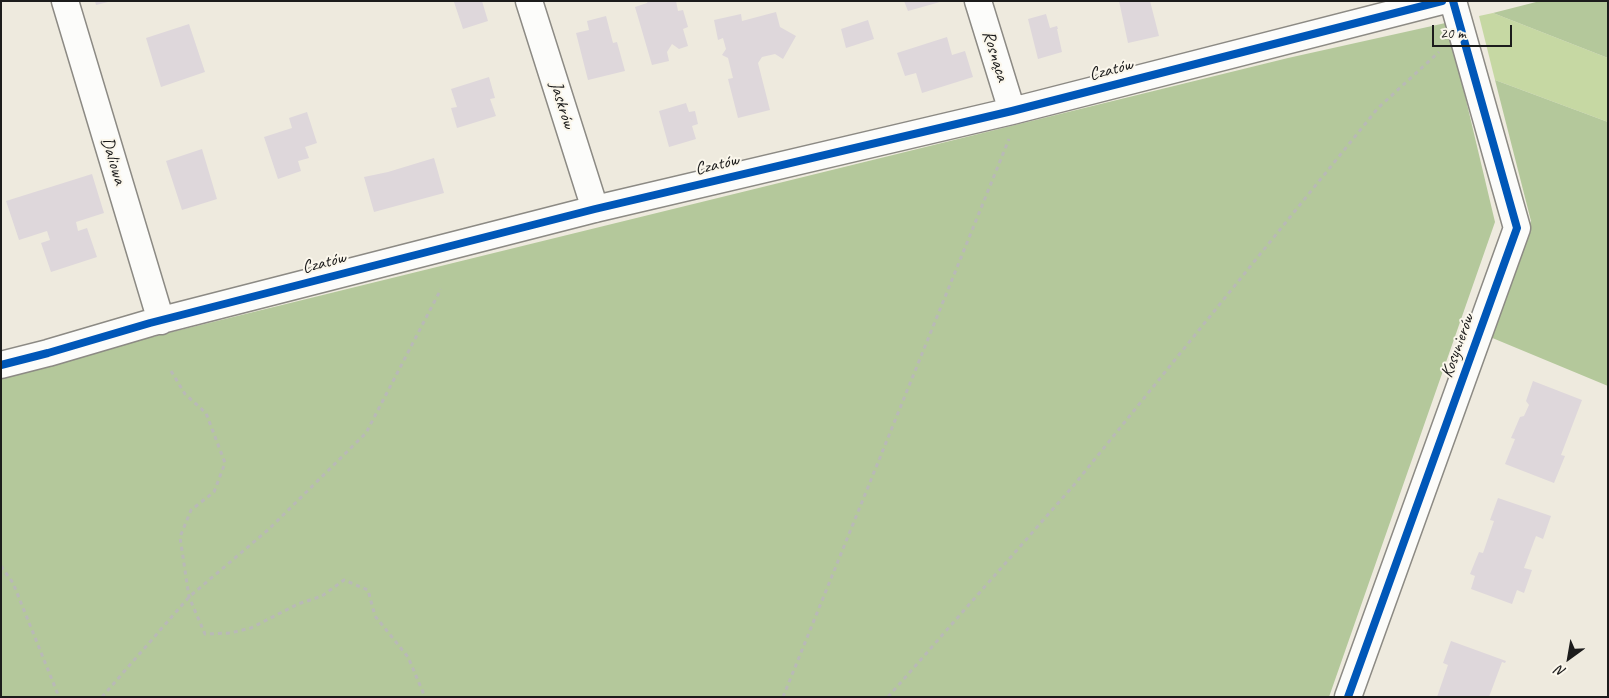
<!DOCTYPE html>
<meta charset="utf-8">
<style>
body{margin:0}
#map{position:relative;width:1609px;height:698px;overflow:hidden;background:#eeeade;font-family:Caveat,sans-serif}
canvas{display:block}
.frame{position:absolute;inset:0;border:2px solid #1c1c1c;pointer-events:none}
.north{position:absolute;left:1544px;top:633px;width:50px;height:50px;-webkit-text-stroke:4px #fbf7ec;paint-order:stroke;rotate:212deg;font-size:14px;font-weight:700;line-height:20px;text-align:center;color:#1c1c1c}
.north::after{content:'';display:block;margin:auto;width:18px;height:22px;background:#1c1c1c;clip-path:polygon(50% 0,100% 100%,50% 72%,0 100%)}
.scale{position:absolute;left:1432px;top:25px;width:80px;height:22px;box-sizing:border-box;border:2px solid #1c1c1c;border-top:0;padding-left:6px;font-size:15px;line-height:18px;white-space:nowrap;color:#1c1c1c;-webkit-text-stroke:4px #fbf7ec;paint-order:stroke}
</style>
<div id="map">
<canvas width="1609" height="698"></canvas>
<div class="frame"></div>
<div class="north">N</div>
<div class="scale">20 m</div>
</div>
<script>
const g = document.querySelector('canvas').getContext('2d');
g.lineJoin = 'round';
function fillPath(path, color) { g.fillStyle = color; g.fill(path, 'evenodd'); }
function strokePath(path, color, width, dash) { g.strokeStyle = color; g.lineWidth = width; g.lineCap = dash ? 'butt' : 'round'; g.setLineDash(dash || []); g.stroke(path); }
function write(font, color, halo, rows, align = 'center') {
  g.font = font + ' Caveat,sans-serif'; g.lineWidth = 4; g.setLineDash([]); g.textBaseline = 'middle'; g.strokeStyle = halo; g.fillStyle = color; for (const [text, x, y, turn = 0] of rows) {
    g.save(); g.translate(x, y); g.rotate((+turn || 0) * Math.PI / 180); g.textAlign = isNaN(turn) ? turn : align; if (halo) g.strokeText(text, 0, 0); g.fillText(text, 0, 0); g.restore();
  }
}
const green = new Path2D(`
 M1493 13 1608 58V122L1495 80 1479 16Z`);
const forest = new Path2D(`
 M1540 1H1608V58L1493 13Z
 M1450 22 1452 41 1495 222 1329 697H1V374L1288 58Z
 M1495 80 1608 122V386L1490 337 1531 221Z`);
const building = new Path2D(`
 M95 1H108V2L96 5Z
 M482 1 488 21 463 29 454 2Z
 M648 1H676L678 11 683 10 688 27 683 29 688 46 679 49 672 44 667 52 669 61 652 65 635 7 647 3Z
 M904 1H940V2L908 11Z
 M1119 1H1150L1159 36 1128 43Z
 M776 12 780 27 796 36 783 59 775 54 762 57 758 63 770 110 738 118 728 79 733 78 728 58 722 55 726 49 723 38 718 40 714 20 741 14 742 21Z
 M1046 14 1050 28 1057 26 1058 29H1057L1062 52 1038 59 1028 19Z
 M606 16 613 43 617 42 625 71 588 80 576 33 589 30 587 21Z
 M868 20 874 39 846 48 841 29Z
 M189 24 205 72 161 87 146 38Z
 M947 37 952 55 965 51 973 77 922 93 916 73 905 76 897 53Z
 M489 77 495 98 490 99 496 116 457 128 451 108 457 107 451 89Z
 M686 103 689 112 695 111 698 124 692 126 696 139 669 147 659 111Z
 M307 112 317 143 305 147 309 158 298 161 301 171 278 179 264 137 292 128 289 118Z
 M202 149 217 199 182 210 166 161Z
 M434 158 444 193 374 212 364 177 388 172Z
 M92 174 104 213 76 222 78 231 87 228 97 257 51 272 41 243 50 240 47 231 19 240 6 201Z
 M1533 381 1582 400 1561 455 1565 456 1554 483 1505 464 1515 439 1511 438 1520 417 1524 416 1529 405 1526 401Z
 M1498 498 1551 516 1543 539 1536 536 1524 568 1532 570 1524 593 1517 590 1512 604 1471 589 1475 576 1470 574 1479 552 1483 553 1494 521 1490 520Z
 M1451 641 1506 661 1505 663 1502 662 1489 697H1437L1448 665 1443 663Z`);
const path = new Path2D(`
 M171 371 185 394 206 413 225 463 214 492 191 510 180 537 189 597 205 634 230 633 251 628 298 604 322 596 344 580 368 590 375 616 408 657 425 697
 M1 566 13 583 59 697
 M102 697 189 597 269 529 366 433 441 289
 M783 697 1009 139
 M888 697 1074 485 1378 108 1439 52`);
const minor = new Path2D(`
 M65 1 161 321
 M529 1 595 209
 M978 1 1012 111
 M1 365 48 353 150 323 595 209 1012 111 1442 1
 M1348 697 1517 228 1453 1`);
const cycleway = new Path2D(`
 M1 365 48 353 150 323 595 209 1012 111 1442 1
 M1348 697 1517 228 1453 1`);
const streetNames = [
 ["Rosnąca",995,56,73],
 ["Czatów",1111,70,-14],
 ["Jaskrów",562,105,73],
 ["Daliowa",113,161,73],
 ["Czatów",717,165,-13],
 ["Czatów",324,263,-14],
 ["Kosynierów",1458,346,-70]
];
fillPath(green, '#c6d8a3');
fillPath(forest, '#b4c89b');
fillPath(building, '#ded7db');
strokePath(minor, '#8c8a84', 29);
strokePath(path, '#b9b9b7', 3, [4, 4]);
strokePath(minor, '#fcfcfa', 26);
strokePath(cycleway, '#0057b8', 8);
write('18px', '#1c1c1c', '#fbf7ec', streetNames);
</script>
